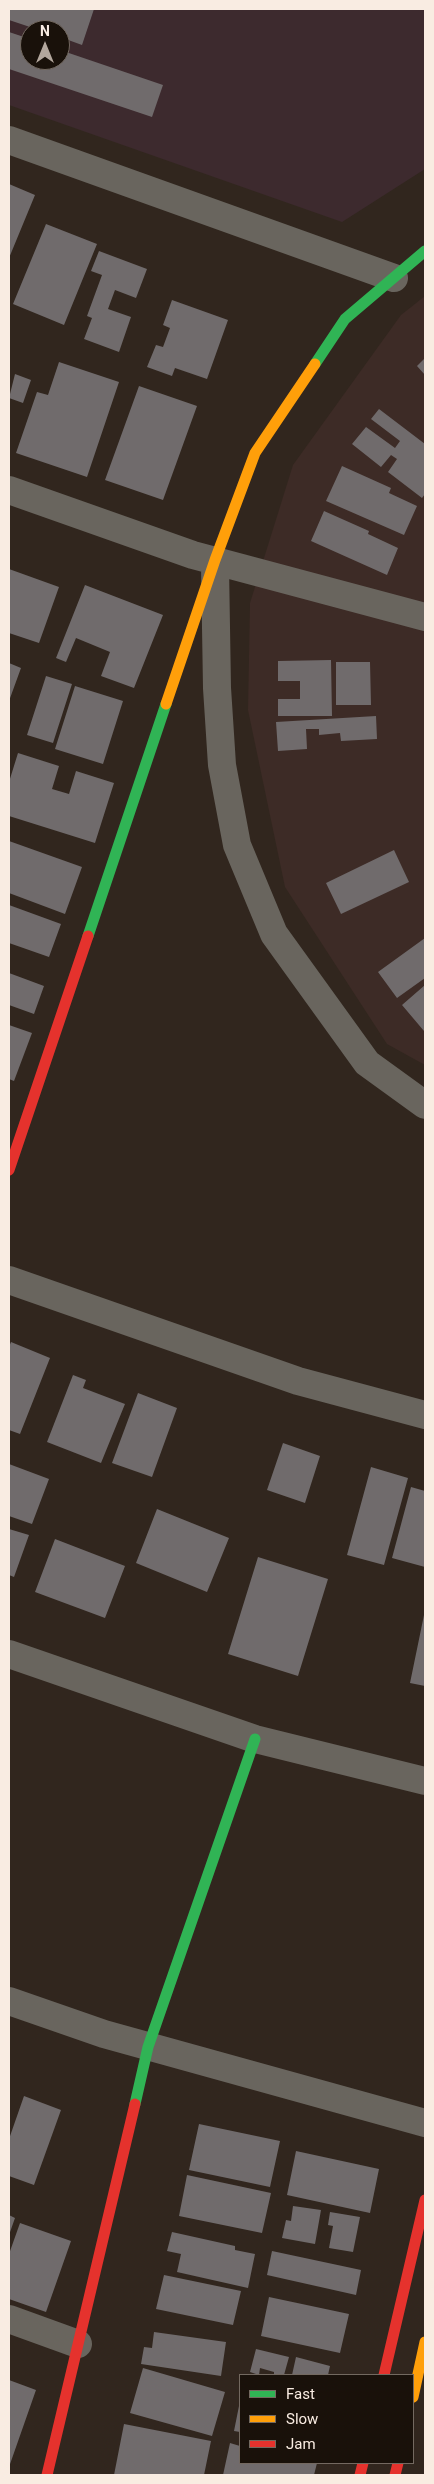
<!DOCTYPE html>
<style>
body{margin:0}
#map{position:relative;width:434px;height:2484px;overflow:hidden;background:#31261e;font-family:Roboto,sans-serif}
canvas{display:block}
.frame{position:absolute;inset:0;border:10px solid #f9ece2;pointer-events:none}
.legend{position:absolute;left:239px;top:2374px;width:175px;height:90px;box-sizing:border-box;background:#19110a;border:1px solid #736960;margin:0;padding:6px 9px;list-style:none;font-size:15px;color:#f9ece2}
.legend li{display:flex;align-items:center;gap:10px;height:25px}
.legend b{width:25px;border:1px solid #736960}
.north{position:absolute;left:20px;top:20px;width:50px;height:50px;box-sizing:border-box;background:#19110a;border:1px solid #736960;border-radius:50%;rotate:0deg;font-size:14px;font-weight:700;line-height:20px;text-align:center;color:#f9ece2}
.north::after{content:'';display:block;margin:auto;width:18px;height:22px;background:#b3a79d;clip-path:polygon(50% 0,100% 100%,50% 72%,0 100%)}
</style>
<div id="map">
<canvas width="434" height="2484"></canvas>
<div class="frame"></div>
<ul class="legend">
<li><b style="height:6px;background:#30b455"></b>Fast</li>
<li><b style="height:6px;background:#ff9f0a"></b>Slow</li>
<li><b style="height:6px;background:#e5322d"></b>Jam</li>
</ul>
<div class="north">N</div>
</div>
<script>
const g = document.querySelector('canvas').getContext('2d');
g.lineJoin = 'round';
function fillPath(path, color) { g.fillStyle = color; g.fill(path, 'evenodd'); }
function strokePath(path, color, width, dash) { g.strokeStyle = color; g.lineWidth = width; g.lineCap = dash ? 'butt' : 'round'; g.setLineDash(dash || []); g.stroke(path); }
const commercial = new Path2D(`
 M425 296V1065L387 1044 285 887 248 710 250 603 293 465 401 315Z`);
const education = new Path2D(`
 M9 9H425V169L342 222 9 105ZM30 30H60V60H30Z`);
const building = new Path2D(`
 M9 9H94L82 45 60 37V30H39L9 20Z
 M9 32 30 39V60H60V50L163 85 152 117 9 69Z
 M9 184 35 195 9 258Z
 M46 224 97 244 64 325 13 304Z
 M99 251 147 269 136 298 115 290 108 309 131 317 119 352 84 339 92 318 87 316 102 275 91 271Z
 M172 300 228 320 207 379 175 368 172 376 147 367 156 345 163 347 170 328 163 325Z
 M425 358V375L417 366Z
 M59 362 119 382 87 477 16 453 37 392 48 395Z
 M15 374 31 380 23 403 9 398Z
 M139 386 197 406 163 500 105 480Z
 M379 409 425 444V494L422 498 388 472 397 459 391 455 381 467 352 444 366 427 395 448 400 441 371 419Z
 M342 466 391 488 389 493 417 506 404 535 326 501Z
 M324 511 369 531 368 534 398 548 387 575 311 541Z
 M9 569 59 587 39 643 9 633Z
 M85 585 163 615 134 688 101 676 110 652 76 638 66 662 56 658Z
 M331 660 332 716H278V699H300V681H278V661Z
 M336 662H370L371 705H336Z
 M9 663 21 668 9 701Z
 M46 676 72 684 53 743 27 735Z
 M75 686 123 701 103 764 55 749Z
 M376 716 377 739 341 741 340 733 319 735V729H306L307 749 278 751 276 722Z
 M18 753 59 766 52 789 69 794 76 771 114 783 95 843 9 816V782Z
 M9 841 82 867 65 914 9 893Z
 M394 850 409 882 341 914 326 883Z
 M9 905 61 924 49 957 9 943Z
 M425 938V978L397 998 378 972Z
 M9 973 44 986 34 1014 9 1005Z
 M425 985V1030L424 1031 402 1005Z
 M9 1025 32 1033 14 1081 9 1079Z
 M11 1342 50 1358 20 1434 9 1430V1347Z
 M73 1375 86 1380 83 1388 125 1404 101 1463 47 1442Z
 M138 1393 177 1408 152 1477 112 1463Z
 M283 1443 320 1456 305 1503 267 1490Z
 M9 1464 49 1479 32 1524 9 1516Z
 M371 1467 408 1478 384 1565 347 1555Z
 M411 1487 425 1491V1567L392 1558Z
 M157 1509 229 1538 207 1592 136 1563Z
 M9 1529 29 1535 14 1577 9 1575Z
 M55 1539 125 1566 105 1618 35 1592Z
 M258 1557 328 1579 298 1676 228 1654Z
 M424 1615H425V1686L410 1683Z
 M24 2096 61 2110 34 2185 9 2176V2139Z
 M199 2124 280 2141 270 2187 189 2170Z
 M296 2151 379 2169 370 2213 287 2195Z
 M187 2175 271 2193 262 2233 179 2216Z
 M293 2206 321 2210 315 2244 282 2238 286 2220 291 2221Z
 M330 2212 360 2217 353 2252 329 2248 333 2226 328 2225Z
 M9 2215 15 2218 9 2235Z
 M20 2223 71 2241 46 2312 9 2299V2254Z
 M172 2232 235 2246V2250L255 2254 248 2288 177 2272 181 2254 167 2251Z
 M272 2251 361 2270 356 2295 267 2275Z
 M164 2275 241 2291 233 2325 156 2309Z
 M269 2297 349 2314 340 2353 261 2336Z
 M154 2332 226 2342 221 2376 141 2364 144 2347 152 2348Z
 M256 2349 289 2357 284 2375H274V2372L260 2368 259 2375 250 2372Z
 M296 2357 330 2366 328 2375H292Z
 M143 2368 225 2392 212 2436 130 2413Z
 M9 2380 36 2390 9 2467Z
 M239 2406H240V2432L234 2431Z
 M124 2424 211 2441 204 2475H114Z
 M230 2443 240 2446V2463H317L314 2475H223Z`);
const street = new Path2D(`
 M9 140 394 278
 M9 490 193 555 425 617
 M215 566 217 688 222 765 237 845 274 934 367 1063 425 1105
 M9 1280 298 1381 425 1415
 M9 1654 255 1739 425 1781
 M9 2001 104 2034 425 2123
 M9 2319 78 2344`);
const fast = new Path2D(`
 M315 364 345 319 425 251
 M88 936 166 704
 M135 2104 148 2047 255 1739`);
const slow = new Path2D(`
 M166 704 215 560 255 453 315 364
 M413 2397 425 2342`);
const jam = new Path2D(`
 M9 1170 88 936
 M384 2375 425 2200
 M47 2475 135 2104
 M360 2475 363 2463
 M395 2475 398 2463`);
fillPath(commercial, '#3d2b26');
fillPath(education, '#3d2a2e');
fillPath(building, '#706b6c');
strokePath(street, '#69655e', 28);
strokePath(fast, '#30b455', 11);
strokePath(slow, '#ff9f0a', 11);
strokePath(jam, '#e5322d', 11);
</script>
